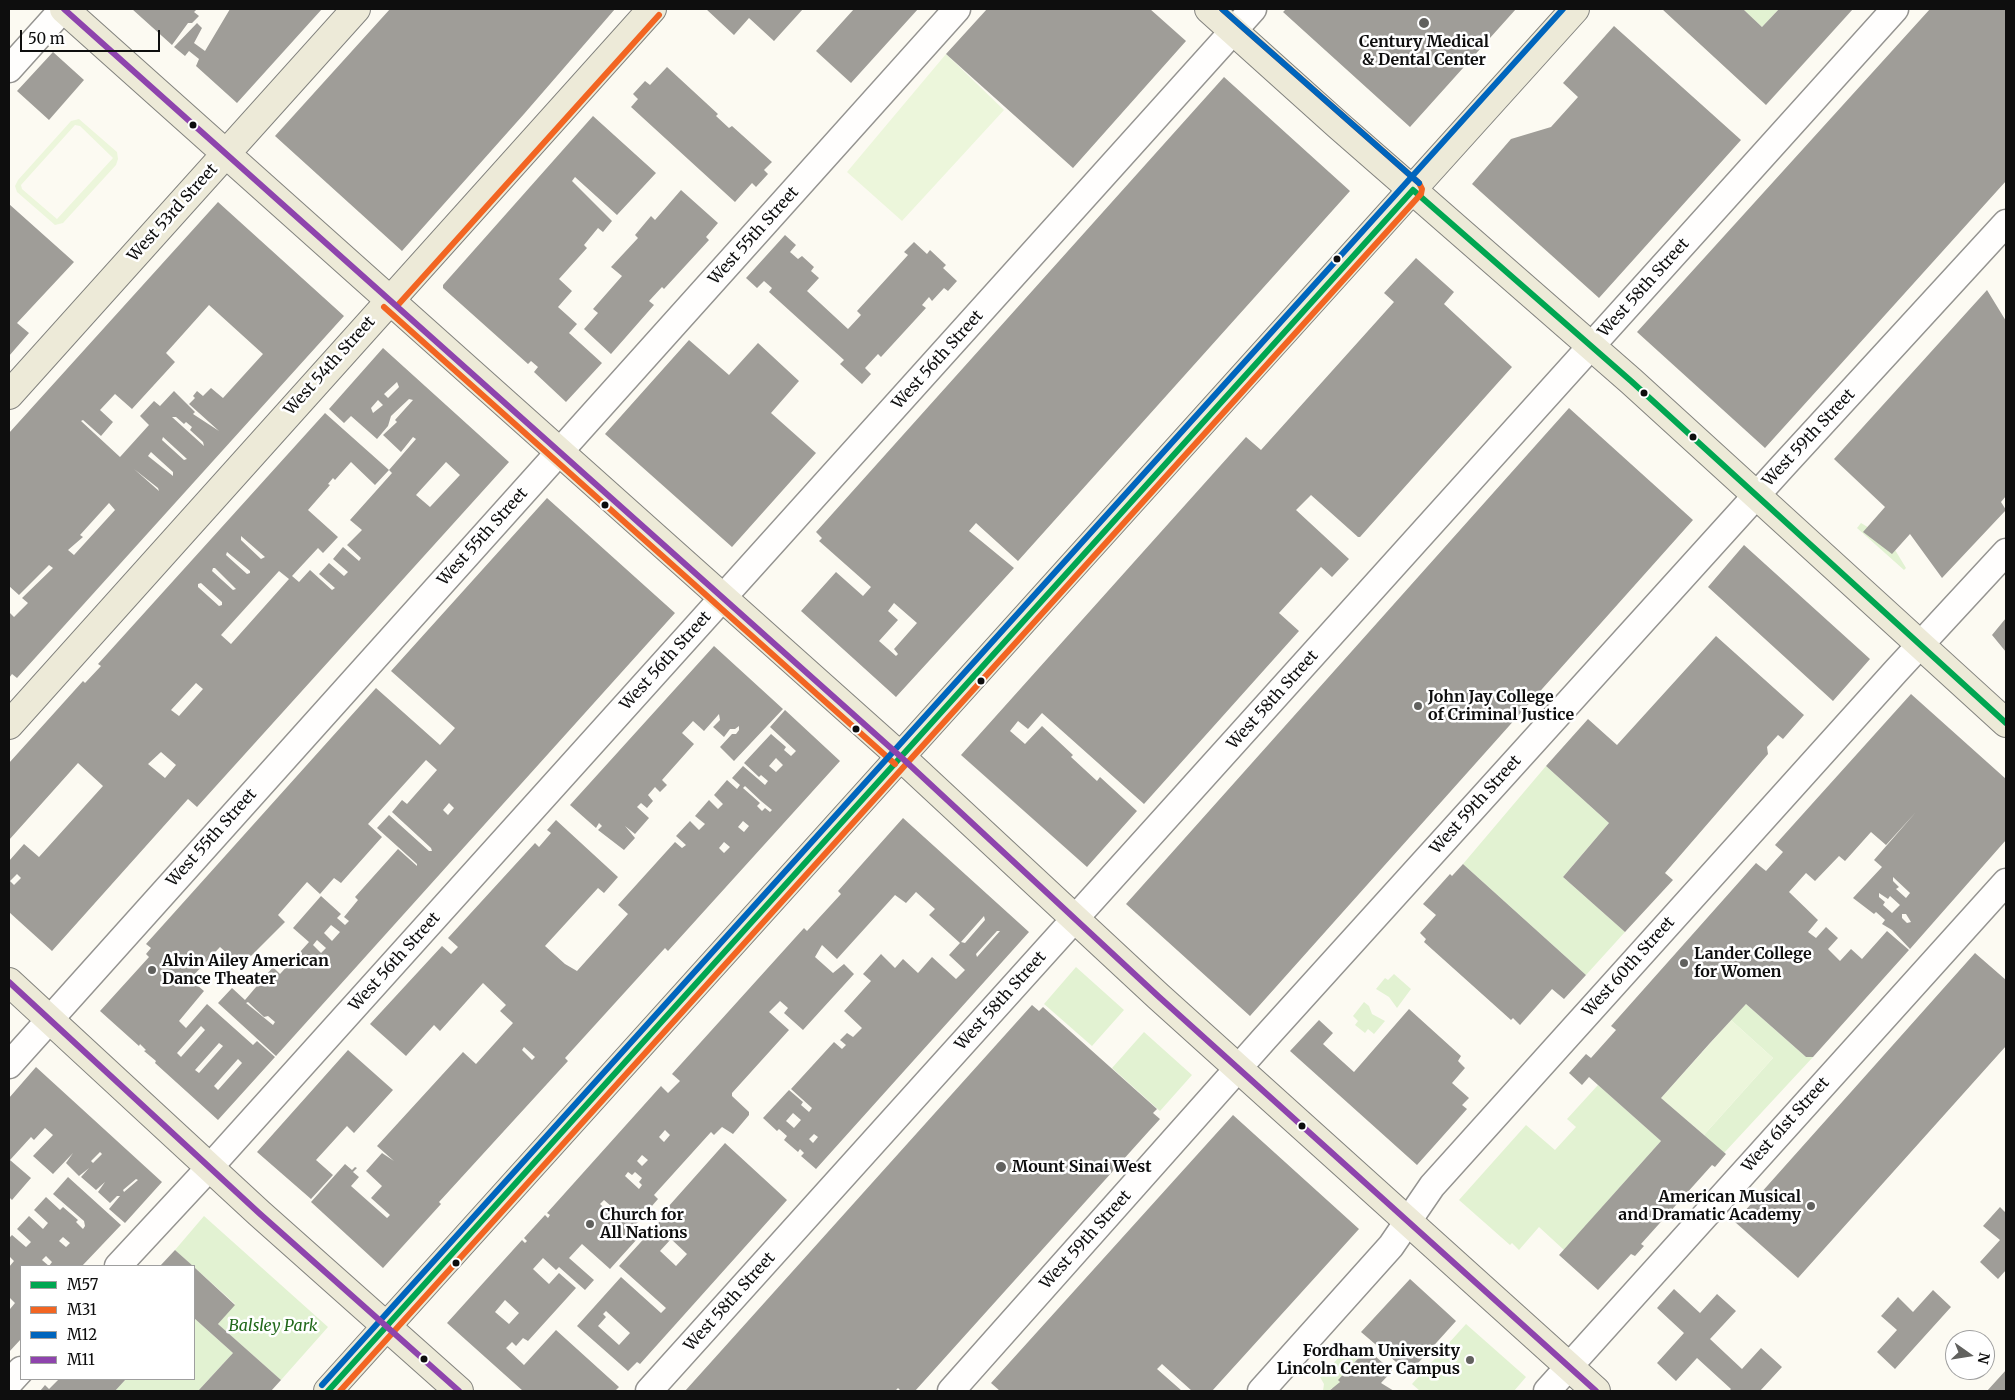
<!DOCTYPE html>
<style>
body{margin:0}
#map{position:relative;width:2015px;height:1400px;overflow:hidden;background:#fcfaf2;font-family:Merriweather,serif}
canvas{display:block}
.frame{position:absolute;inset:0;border:10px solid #0e0e0e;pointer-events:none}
.legend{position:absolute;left:20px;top:1265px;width:175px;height:115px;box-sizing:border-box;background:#fff;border:1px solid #9f9f9f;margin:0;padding:6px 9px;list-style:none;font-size:15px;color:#0e0e0e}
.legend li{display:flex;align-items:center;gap:10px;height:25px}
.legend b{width:25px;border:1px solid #9f9f9f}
.north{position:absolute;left:1945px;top:1330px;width:50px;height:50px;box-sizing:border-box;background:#fff;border:1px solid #9f9f9f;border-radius:50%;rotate:103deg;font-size:14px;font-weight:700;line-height:20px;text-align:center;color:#0e0e0e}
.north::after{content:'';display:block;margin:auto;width:18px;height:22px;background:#61615e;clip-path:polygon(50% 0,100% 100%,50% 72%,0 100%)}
.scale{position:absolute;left:20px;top:30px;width:140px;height:22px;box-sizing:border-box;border:2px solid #0e0e0e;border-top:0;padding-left:6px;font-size:15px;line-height:18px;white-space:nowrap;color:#0e0e0e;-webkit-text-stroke:4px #fff;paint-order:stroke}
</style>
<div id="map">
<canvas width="2015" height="1400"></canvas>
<div class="frame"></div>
<ul class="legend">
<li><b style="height:6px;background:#00a651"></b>M57</li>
<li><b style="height:6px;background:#f26522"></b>M31</li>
<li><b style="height:6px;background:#0065bd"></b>M12</li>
<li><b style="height:6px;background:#8e44ad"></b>M11</li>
</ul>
<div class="north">N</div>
<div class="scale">50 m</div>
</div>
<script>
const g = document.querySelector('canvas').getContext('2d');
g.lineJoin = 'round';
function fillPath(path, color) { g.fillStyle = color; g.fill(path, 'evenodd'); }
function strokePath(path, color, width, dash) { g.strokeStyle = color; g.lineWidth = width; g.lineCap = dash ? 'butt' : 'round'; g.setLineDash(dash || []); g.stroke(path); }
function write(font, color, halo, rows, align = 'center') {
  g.font = font + ' Merriweather,serif'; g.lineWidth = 5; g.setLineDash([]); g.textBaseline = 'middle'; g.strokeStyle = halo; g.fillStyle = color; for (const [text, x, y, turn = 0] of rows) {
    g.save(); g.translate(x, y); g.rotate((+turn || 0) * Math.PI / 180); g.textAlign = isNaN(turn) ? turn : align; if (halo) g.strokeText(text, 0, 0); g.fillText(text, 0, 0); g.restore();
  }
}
const green = new Path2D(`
 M1743 9H1779L1762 27Z
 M1861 523 1889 540 1906 568 1904 570 1857 528Z
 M1546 766 1609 823 1563 877 1625 932 1586 975 1463 864Z
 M1076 967 1124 1010 1092 1046 1044 1004Z
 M1394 974 1411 989 1397 1008 1389 997 1376 989 1385 978 1388 980Z
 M1364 1002 1369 1006 1372 1014 1385 1021 1374 1034 1368 1029 1365 1033 1355 1025 1358 1021 1353 1016Z
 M1746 1004 1806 1057H1813L1724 1153 1704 1135 1773 1058 1731 1020Z
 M1144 1032 1192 1075 1160 1111 1112 1068Z
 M1598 1085 1661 1141 1564 1250 1539 1227 1519 1250 1512 1243 1510 1245 1459 1200 1526 1125 1555 1150 1576 1127 1567 1119Z
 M204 1216 328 1327 281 1380 218 1324 235 1304 175 1250Z
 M194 1318 233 1353 198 1391H115L126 1379H194Z
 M1466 1324 1526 1377 1514 1391H1420L1412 1384Z
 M1348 1348 1359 1357 1339 1380 1340 1382 1334 1389 1332 1388 1329 1391H1323L1324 1384 1320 1377Z`);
const pitch = new Path2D(`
 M946 54 1004 110 902 221 847 172Z
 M79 119 117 152 118 159 116 165 63 223 55 225 17 192 15 186 18 180 71 121ZM75 125 80 126 113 158 57 219 22 189 21 185Z
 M1731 1020 1773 1058 1704 1135 1661 1098Z`);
const building = new Path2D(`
 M132 9H197L194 12 199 16 192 23H188L172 45Z
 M230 9H322L237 103 196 66 199 59 189 51 185 56 174 47 197 23 202 28 194 43 205 51Z
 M390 9H615L524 114 402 251 275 136Z
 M706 9H803L774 41 749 18 734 35Z
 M854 9H918L851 83 816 51Z
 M987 9H1150L1186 41 1073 168 946 54Z
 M1286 9H1516L1410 127 1283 12Z
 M1662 9H1743L1762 27 1779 9H1853L1766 105Z
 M1930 9H2006V181L1765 448 1637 332Z
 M1614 26 1741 140 1599 298 1472 184 1511 139 1551 127 1578 97 1563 83Z
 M53 52 84 80 49 120 17 91Z
 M667 67 718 114 716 116 729 128 732 126 772 162 764 170 768 174 756 187 752 183 735 202 631 107 638 99 633 94 645 81 650 85Z
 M1224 77 1350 191 1018 561 976 523 969 531 1014 568 896 697 801 611 836 572 863 596 871 587 819 541 822 538 816 532ZM894 603 917 623 894 649 898 654 896 656 879 641 898 620 888 611Z
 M593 116 656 173 617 215 575 177 572 181 612 221 603 232 598 228 584 245 587 248 559 279 572 291 558 307 577 324 569 333 602 363 566 402 534 372 538 367 531 361 528 364 443 288V285Z
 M681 190 718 223 706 237 709 240 664 289 662 287 649 301 654 305 611 354 584 329 598 313 593 309 622 276 611 267 638 238 635 235 651 216 655 220Z
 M218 202 344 316 17 678 12 674 9 678V612L14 617 28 603 22 598 53 568 49 565 19 595 9 586V433ZM209 305 263 354 223 398 211 388 203 396 197 391 193 396 195 398 189 404 219 431 193 414 195 412 174 391 160 406 154 401 140 416 149 425 120 457 81 421 83 420 101 436 113 422 100 410 115 394 132 409 175 362 166 353ZM172 417H176L184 424 186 422 192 427 190 430 203 442 204 446ZM163 437 187 459 184 460 162 440ZM151 452 173 472V476L148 456ZM134 469 158 488 159 491ZM109 503 115 510 74 555 68 550 83 537 80 535Z
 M9 204 74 262 17 323 29 333 9 356Z
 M785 235 796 245 790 252 798 259 802 256 814 267 811 271 819 278 807 291 848 329 861 315 857 311 908 255 904 252 914 242 927 254 930 250 946 265 943 268 957 281 948 291 944 288 932 301 929 297 922 305 926 308 881 357 878 354 865 368 871 374 862 384 840 364 844 360 769 292 772 288 764 281 757 288 746 278Z
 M1416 258 1454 292 1444 304 1512 367 1360 537H1358L1311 495 1296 510 1349 559 1332 577 1321 567 1279 613 1299 631 1144 804 1042 713 1028 729 1018 721 1010 731 1025 744 1042 726 1073 755 1071 757 1097 781 1100 777 1137 811 1087 867 961 755 1246 437 1261 450 1394 302 1384 293Z
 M1987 290 2006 321V496L2001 502 2006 510 1942 578 1910 534 1892 554 1863 532 1885 507 1834 459Z
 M689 340 729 375 758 343 799 381 771 413 816 453 732 547 605 434Z
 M383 348 509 462 197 807 188 799 52 951 9 912V861L24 844 39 857 103 786 78 763 9 840V763L83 681 85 683 101 666 98 664 325 413 389 470 416 439 413 437 401 452 383 435 397 422 395 420 413 400 409 399 391 416 388 426 377 439 351 416 344 423 329 409ZM397 382 399 387 388 398 384 394ZM378 400 383 405 373 413 371 408ZM351 462 375 485 389 470 392 473 350 520 362 530 347 545 361 558 359 561 343 547 333 559 348 572 344 576 329 563 319 574 335 588 332 590 310 570 299 582 292 576 318 548 323 553 338 537 308 510 330 485 328 484 333 478 335 480ZM446 462 460 475 430 507 416 495ZM241 536 265 557 261 559 241 540ZM227 552 250 571V573L247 574 226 555ZM213 568H215L236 589 233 590 212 571ZM279 571 289 579 231 644 221 635ZM201 583 222 602V605L219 606 198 587V584ZM196 683 203 689 179 716 171 710ZM161 752 176 765 165 778 148 764ZM17 874 21 878 14 885 10 881Z
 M1569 408 1693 520 1250 1016 1126 904Z
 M547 498 675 613 276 1056 218 1003 232 988 245 1000 273 967 280 974 309 942 293 928 321 896 341 914 337 918 345 925 349 921 344 917 358 900 355 897 398 849 417 866V864L377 828 389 815 429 851H432L431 848 392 812 402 800 407 804 437 770 426 760 368 824 382 837 341 883 334 878 320 894 307 882 278 915 285 922 241 966 220 947 190 979 204 991 179 1021 186 1028 207 1004 253 1045 257 1041 275 1057 218 1120 155 1063 156 1061 144 1051 146 1050 140 1044 139 1046 100 1011 149 957 146 954 151 948 146 944 376 688 440 745 455 728 391 671ZM449 803 454 808 448 815 443 810ZM331 925 340 932 332 941 324 933ZM317 940 326 948 321 953 313 945ZM248 1002 264 1017 268 1016 275 1022 273 1025 246 1003ZM201 1026 205 1030 181 1057 177 1053ZM219 1043 223 1046 199 1073 195 1070ZM238 1059 242 1063 218 1090 214 1086Z
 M1744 545 1870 659 1833 701 1708 587Z
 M2006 618V652L1992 635Z
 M1716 636 1804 715 1783 739 1778 735 1767 747 1768 754 1665 873 1673 880 1625 932 1563 877 1609 823 1546 766 1588 719 1617 745Z
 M714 646 783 709 734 761 720 747 732 734H736L739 730V726L735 729H730L724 737 713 727 720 720 719 714 704 731 693 721 682 733 694 744 662 780 667 785 660 792 655 787 648 795 653 801 647 808 641 803 637 807 649 818 635 834 625 826 635 838 624 850 598 830 602 826 599 823 596 828 570 805Z
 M1911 694 2006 779V840L1910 949 1892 930 1882 924 1885 920 1876 912 1874 914 1853 898 1882 867 1874 860 1916 812 1886 845 1871 832 1845 861 1839 856 1815 881 1806 873 1789 892 1818 920 1808 932 1816 938 1826 927 1838 938 1828 949 1840 961 1851 949 1862 959 1887 931 1909 950 1813 1057H1806L1746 1004 1710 1043 1661 1098 1726 1154 1715 1167 1712 1165 1641 1244 1644 1246 1635 1256 1631 1254 1598 1290 1559 1255 1661 1141 1589 1077 1582 1085 1569 1073 1586 1054 1591 1058 1616 1030 1611 1026 1756 863 1766 871 1783 852 1775 845ZM1893 877 1910 893 1906 898 1896 889 1899 887 1893 881ZM1879 893 1888 899 1890 896 1900 905 1892 913 1883 905 1885 902 1879 897ZM1902 914H1906L1911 922 1907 923 1902 918Z
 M785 710 840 761 668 951 665 948 565 1058 568 1061 439 1202 441 1204 383 1268 311 1202 345 1164 352 1170 355 1167 357 1168 353 1172 359 1177 351 1186 387 1218 390 1215 371 1198 382 1186 366 1171 382 1153 394 1161 377 1146 463 1052 476 1064 513 1023 500 1011 506 1005 483 983 440 1031 434 1025 406 1056 370 1024 442 946 451 954 458 947 448 938 535 843 539 847 551 833 547 830 556 820 618 877 604 893 598 888 545 946 565 964 577 971 628 914 618 905 675 842 682 848 686 845 676 836 690 821 699 830 705 824 695 816 709 800 718 809 723 804 714 795 727 780 737 789 740 785 732 778 743 766 765 785 768 781 761 775 759 777 744 763 771 734 786 747 784 750 791 756 796 751 770 727ZM776 758 783 765 776 772 769 766ZM745 786 761 801 772 810 770 812 765 808 762 811 757 806 760 803 743 788ZM743 821 749 826 744 832 738 827ZM724 842 730 847 724 853 719 848ZM524 1047 535 1057 532 1060 522 1050Z
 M903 818 1029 932 816 1169 801 1156 804 1153 800 1149 798 1152 784 1140 787 1136 779 1129 777 1131 763 1118 789 1090 803 1102 801 1105 809 1112 812 1108 791 1089 834 1042 842 1049 846 1045 840 1040 847 1033 853 1037 862 1028 844 1011 871 981 863 974 881 954 895 968 903 959 918 973 932 957 956 979 965 970 949 955 960 943 929 915 935 909 916 892 906 903 895 895 837 959 822 945 815 957 833 973 844 964 854 974 803 1030 784 1013 788 1008 780 1001 769 1012 789 1030 732 1093V1096L749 1112V1115L733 1134 722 1127 714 1135 711 1132 654 1195 658 1199 630 1231 638 1238 610 1269 582 1244 569 1258 594 1280 585 1290 559 1267 556 1270 543 1258 533 1269 549 1284 559 1273 576 1288 528 1341 523 1338 516 1346 512 1342 506 1348 524 1365 556 1330 619 1387 615 1391H523L447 1323 522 1240 525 1243 527 1241 524 1238 545 1215 548 1218 550 1215 547 1213 661 1086 668 1093 680 1081 672 1074 804 928 807 931 818 919 841 894 838 891ZM984 916 985 920 965 943 961 942ZM997 931H1000L977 957 976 954ZM793 1113 801 1120 794 1128 786 1121ZM665 1130 670 1135 664 1142 659 1137ZM814 1134 818 1137 813 1143 809 1139ZM642 1155 648 1160 642 1166 637 1161ZM628 1172 632 1175 635 1172 642 1178 639 1182 642 1185 639 1189 625 1176ZM604 1200 618 1212 614 1217 600 1204ZM505 1300 519 1313 509 1324 495 1312Z
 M1463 864 1586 975 1564 999 1552 989 1520 1025 1513 1018 1511 1020 1424 942 1426 939 1420 933 1436 915 1423 904 1450 874 1452 876Z
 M1975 953 2006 980V1046L1798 1278 1735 1222Z
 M1032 1005 1039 1011 1043 1007 1157 1109 1153 1113 1160 1119 1149 1131 915 1391H901L898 1388 895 1391H685Z
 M1409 1009 1461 1056 1458 1061 1465 1068 1452 1083 1469 1098 1462 1105 1467 1109 1417 1165 1290 1051 1319 1020 1333 1033 1323 1044 1354 1072Z
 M348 1050 393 1090 354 1133 347 1126 316 1160 333 1175 311 1199 257 1152Z
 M36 1067 162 1182 125 1223 109 1209 120 1196H117L110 1203 98 1192 105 1182 96 1190 81 1177 89 1168 79 1176 66 1163 73 1153 53 1174 33 1156 53 1135 45 1128 34 1140 31 1137 10 1160 31 1178 12 1200 9 1197V1098ZM100 1152 102 1154 93 1163 91 1161ZM136 1179 138 1180 124 1192 123 1190Z
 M1233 1115 1359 1229 1212 1391H1192L1162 1364 1157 1369 1182 1391H1000L991 1383Z
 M725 1143 787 1200 640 1364 637 1362 628 1371 577 1326 621 1277 661 1313 666 1308 619 1266 671 1209 668 1207ZM671 1239 687 1254 676 1266 660 1251ZM606 1311 630 1333 619 1345 598 1326 606 1317 603 1314Z
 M68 1177 121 1225 82 1266H21V1339L9 1352V1308L10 1309 15 1303 9 1297V1267L14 1261 9 1256V1238L12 1235 26 1247 31 1242 17 1229 29 1216 43 1229 48 1223 34 1210 46 1197 60 1210 63 1207 78 1220 76 1222 83 1229 85 1226 84 1221 53 1194ZM63 1237 70 1243 66 1247 59 1241ZM46 1256 52 1262 49 1266 42 1260Z
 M2000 1207 2006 1213V1270L1998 1279 1980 1262 2000 1240 1983 1226Z
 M175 1250 193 1266H160Z
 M194 1267 235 1305 218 1324 281 1380 271 1391H198L233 1353 194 1318Z
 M1410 1279 1456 1321 1409 1373 1361 1332Z
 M1674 1289 1700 1313 1717 1294 1736 1311 1710 1339 1742 1369 1761 1348 1782 1367 1760 1391H1729L1731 1389 1697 1358 1676 1381 1657 1363 1684 1333 1657 1308Z
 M1933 1290 1951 1307 1895 1369 1877 1352 1897 1330 1881 1316 1898 1297 1913 1312Z
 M1367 1349 1392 1371 1381 1383 1394 1391H1329L1340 1382 1338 1380Z
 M2006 1370V1391H1987Z
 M59 1379H126L115 1391H40L45 1385 49 1389Z`);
const minor = new Path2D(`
 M9 69 63 9
 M9 1065 957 9
 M118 1266 210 1167 1253 9
 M9 1383 21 1370
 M649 1391 1895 9
 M951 1391 1265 1038 1782 467 2006 223
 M1261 1391 1391 1246 1432 1186 1896 671 2006 552
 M1547 1391 2006 882`);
const major = new Path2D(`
 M64 9 901 757 1158 996 1596 1391
 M1209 9 1338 125 1631 381 2006 723
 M9 395 356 9
 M9 725 652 9
 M9 982 259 1213 459 1391
 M328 1391 1575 9`);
const bus1 = new Path2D(`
 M1413 190 1631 381 2006 723
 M328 1391 1413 190`);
const bus2 = new Path2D(`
 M397 306 659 15
 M384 307 895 764
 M340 1391 1421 194 1422 189 1419 183 1222 9`);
const bus3 = new Path2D(`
 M1222 9 1419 183
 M322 1385 1563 9`);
const bus4 = new Path2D(`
 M64 9 901 757 1158 996 1596 1391
 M9 982 259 1213 459 1391`);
const markers = [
 [1424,23,6,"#61615e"],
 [193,125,4.5,"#0e0e0e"],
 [1337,259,4.5,"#0e0e0e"],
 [1644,393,4.5,"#0e0e0e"],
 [1693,437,4.5,"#0e0e0e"],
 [605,505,4.5,"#0e0e0e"],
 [981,681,4.5,"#0e0e0e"],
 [1418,706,5,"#61615e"],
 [856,729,4.5,"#0e0e0e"],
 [1684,963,5,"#61615e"],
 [152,970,5,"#61615e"],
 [1302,1126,4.5,"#0e0e0e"],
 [1001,1167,6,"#61615e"],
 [1811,1206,5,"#61615e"],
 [590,1224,5,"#61615e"],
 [456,1263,4.5,"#0e0e0e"],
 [424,1359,4.5,"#0e0e0e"],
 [1470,1360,5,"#61615e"]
];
const poiNames = [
 ["Century Medical",1424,42,"center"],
 ["& Dental Center",1424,60,"center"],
 ["John Jay College",1428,697],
 ["of Criminal Justice",1428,715],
 ["Lander College",1694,954],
 ["for Women",1694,972],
 ["Alvin Ailey American",162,961],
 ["Dance Theater",162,979],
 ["Mount Sinai West",1012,1167],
 ["American Musical",1801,1197,"right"],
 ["and Dramatic Academy",1801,1215,"right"],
 ["Church for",600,1215],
 ["All Nations",600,1233],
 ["Fordham University",1460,1351,"right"],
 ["Lincoln Center Campus",1460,1369,"right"]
];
const streetNames = [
 ["West 53rd Street",173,213,-48],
 ["West 55th Street",754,236,-48],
 ["West 58th Street",1644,288,-48],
 ["West 56th Street",938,360,-48],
 ["West 54th Street",330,366,-48],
 ["West 59th Street",1809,438,-47],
 ["West 55th Street",483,537,-48],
 ["West 56th Street",666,661,-48],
 ["West 58th Street",1273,700,-48],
 ["West 59th Street",1476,805,-48],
 ["West 55th Street",212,838,-48],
 ["West 56th Street",395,962,-48],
 ["West 60th Street",1629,967,-48],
 ["West 58th Street",1001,1001,-48],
 ["West 61st Street",1786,1125,-48],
 ["West 59th Street",1086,1240,-48],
 ["West 58th Street",730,1302,-48]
];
const parkNames = [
 ["Balsley Park",273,1326]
];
fillPath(green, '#e2f2d2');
fillPath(pitch, '#ecf6db');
fillPath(building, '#9f9d98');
strokePath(minor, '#959491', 29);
strokePath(major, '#82827e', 30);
strokePath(minor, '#fffefd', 26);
strokePath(major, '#edead8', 28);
strokePath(bus1, '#00a651', 6);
strokePath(bus2, '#f26522', 6);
strokePath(bus3, '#0065bd', 6);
strokePath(bus4, '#8e44ad', 6);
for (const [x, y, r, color] of markers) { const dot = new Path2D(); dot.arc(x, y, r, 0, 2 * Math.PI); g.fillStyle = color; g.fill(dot); strokePath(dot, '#fff', 2); }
write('bold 16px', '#0e0e0e', '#fff', poiNames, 'left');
write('16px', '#0e0e0e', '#fff', streetNames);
write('italic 16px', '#22691b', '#fff', parkNames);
</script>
